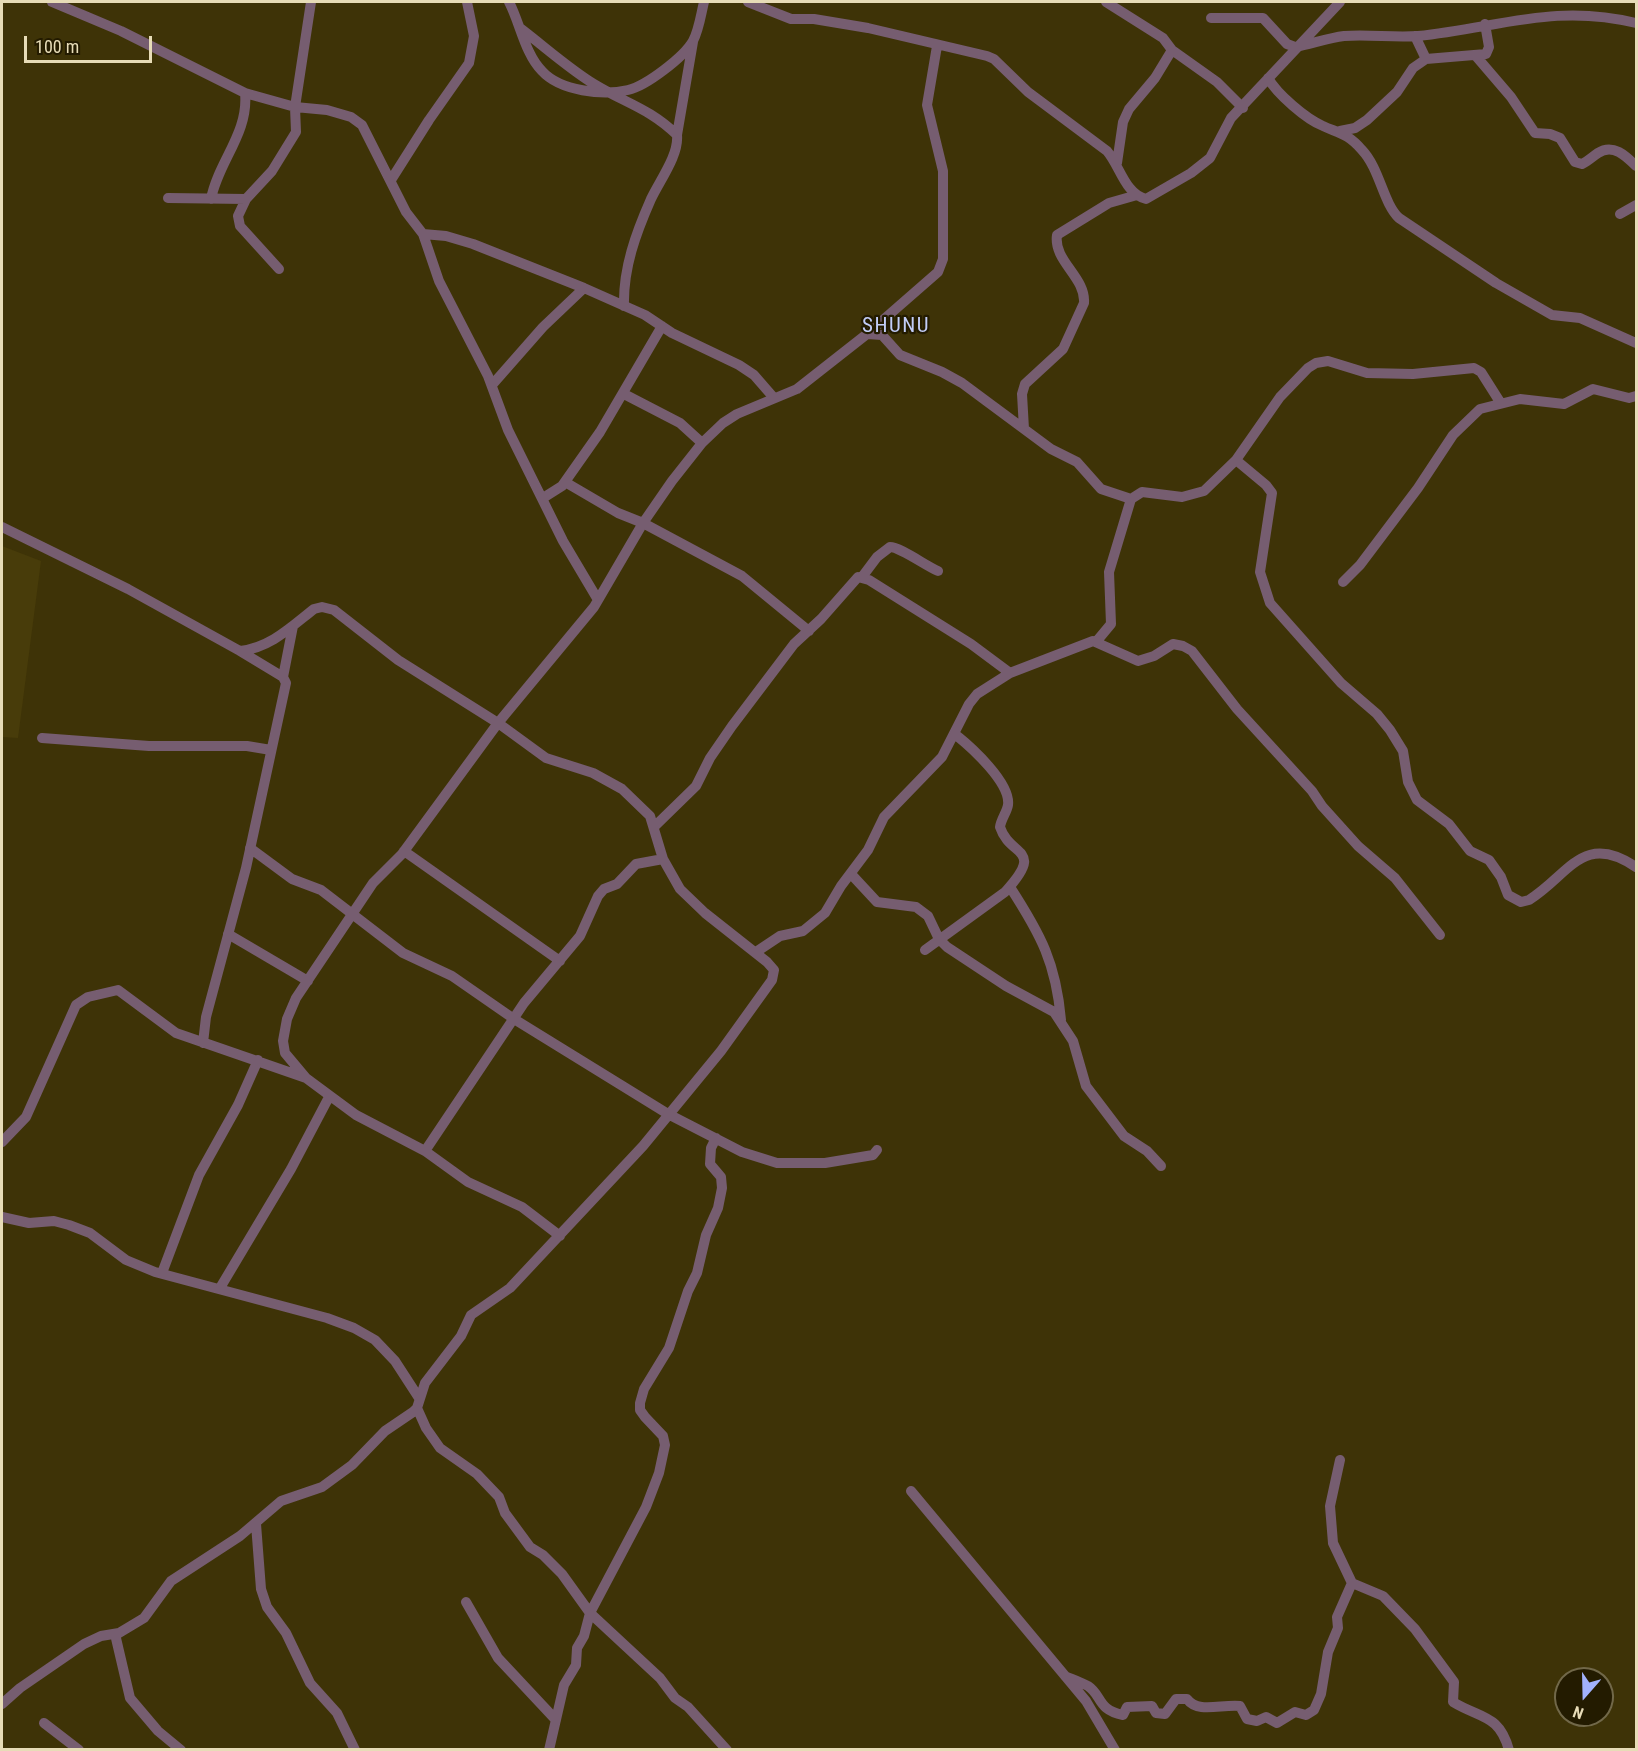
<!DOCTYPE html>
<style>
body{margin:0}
#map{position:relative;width:1638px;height:1751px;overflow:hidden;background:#3e3307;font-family:"Roboto Condensed",sans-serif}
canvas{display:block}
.frame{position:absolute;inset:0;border:3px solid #e7dcb7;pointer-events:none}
.north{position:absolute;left:1554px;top:1667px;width:60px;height:60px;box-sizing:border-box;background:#231b00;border:2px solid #716849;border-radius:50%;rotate:200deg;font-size:16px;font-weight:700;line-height:24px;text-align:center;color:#e7dcb7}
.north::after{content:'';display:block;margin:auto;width:21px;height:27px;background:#a2b2fd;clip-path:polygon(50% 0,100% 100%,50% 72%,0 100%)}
.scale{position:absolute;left:24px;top:36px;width:128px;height:27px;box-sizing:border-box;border:3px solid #e7dcb7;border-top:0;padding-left:8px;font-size:18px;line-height:21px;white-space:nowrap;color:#e7dcb7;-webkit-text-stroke:4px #231b00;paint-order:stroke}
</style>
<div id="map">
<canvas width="1638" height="1751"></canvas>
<div class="frame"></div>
<div class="north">N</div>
<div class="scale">100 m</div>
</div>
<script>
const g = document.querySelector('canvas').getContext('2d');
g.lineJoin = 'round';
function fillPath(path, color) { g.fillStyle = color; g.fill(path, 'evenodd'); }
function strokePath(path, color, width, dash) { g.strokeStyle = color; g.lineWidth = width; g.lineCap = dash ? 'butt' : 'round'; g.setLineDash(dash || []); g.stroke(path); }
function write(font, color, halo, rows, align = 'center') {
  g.font = font + ' "Roboto Condensed",sans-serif'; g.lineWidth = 4.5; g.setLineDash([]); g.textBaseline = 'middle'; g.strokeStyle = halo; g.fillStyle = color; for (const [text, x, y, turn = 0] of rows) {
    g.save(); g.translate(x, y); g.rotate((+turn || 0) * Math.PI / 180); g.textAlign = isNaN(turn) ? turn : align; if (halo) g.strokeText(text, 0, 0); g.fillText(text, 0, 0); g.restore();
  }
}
const built = new Path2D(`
 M2 546 41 561 18 738 2 737Z`);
const minor = new Path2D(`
 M52 2 121 31 245 93 295 107 327 110 351 117 362 125 406 212 423 234 439 281 488 376 508 430 563 541 598 600
 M509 2C520 23 525 54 542 71 560 91 603 96 628 90 646 86 684 57 693 41 699 30 701 14 704 2
 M748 2 791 19H814L868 28 987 56 994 59 1028 92 1107 151C1120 166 1125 194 1146 199L1191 173 1210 158 1231 118 1340 2
 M1106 2 1163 38 1172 50 1217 82 1243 108
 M1211 18H1263L1287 44 1295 47C1311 44 1328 38 1344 36 1369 34 1394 38 1418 36 1498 28 1554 3 1636 23
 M520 28C545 47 568 68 594 84 625 103 649 108 677 135 679 155 660 180 651 199 636 233 623 268 624 306
 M1415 36 1426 59
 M1475 55 1511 97 1535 133 1550 134 1560 138 1575 162 1582 164C1588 161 1592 157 1598 153 1613 143 1626 156 1636 166
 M1268 78C1277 94 1306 119 1323 126 1341 134 1348 134 1362 150 1380 169 1383 203 1399 218L1496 283 1552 315 1580 318 1636 343
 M1340 131 1355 128 1367 120 1397 92 1413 68 1426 59 1486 54 1489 47 1485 24
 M677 135 693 42
 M1117 163 1123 122 1129 109 1155 78 1172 50
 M391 180 429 120 469 63 474 36 467 2
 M168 198 246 199
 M211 199C218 162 249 133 245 93
 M1620 214 1636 205
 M423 234 446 236 473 244 584 288 645 315 672 333 739 365 754 375 774 398
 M279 269 240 226 238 216 246 199 272 171 296 132 295 107 311 2
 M867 334 882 335 900 355 942 372 962 383 1051 449 1077 462 1101 489 1131 499
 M492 385 543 327 584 288
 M624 394 680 423 702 443
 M1024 429 1022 394 1025 384 1063 349 1084 303C1086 277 1053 261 1057 235L1109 203 1137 195
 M1236 460 1266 485 1272 493 1260 572 1270 603 1341 683 1377 714 1390 730 1403 751 1408 782 1417 800 1449 824 1470 851 1489 860 1501 877 1508 895 1521 902 1529 900C1569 875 1583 831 1636 867
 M565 482 618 513 643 523 742 576 809 631
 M543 498 562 486 600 432 662 326
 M2 527 128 589 240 651C270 648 291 627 314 609L322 607 334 610 398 660 498 723 546 758 593 773 622 789 650 816 663 859 680 889 705 913 767 962 774 970 772 980 721 1051 643 1146 510 1288 471 1315 461 1336 425 1383 417 1408 413 1412 385 1431 352 1465 322 1487 281 1501 240 1536 171 1581 144 1618 119 1633 101 1636 84 1644 20 1688 2 1704
 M862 577 877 557 890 547C900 547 926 566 938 571
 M1343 582 1360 565 1418 488 1453 435 1480 409 1520 399 1564 404 1593 389 1629 398 1636 396
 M1096 642 1111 624 1109 572 1131 499 1142 492 1182 497 1204 491 1236 460 1280 397 1308 368 1316 363 1328 361 1367 373 1413 374 1474 368 1481 372 1500 402
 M283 677 293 626
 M42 738 149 746H247L271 750
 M655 826 696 786 710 758 732 726 794 644 821 619 858 577 869 580 971 644 1010 673
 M250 848 292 879 321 890 403 953 452 976 514 1019 668 1114 742 1152 777 1163H825L873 1155 877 1150
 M404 851 560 961
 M851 874 877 902 916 907 928 916 939 939 947 947 1006 986 1054 1012 1073 1041 1086 1086 1124 1136 1147 1151 1161 1166
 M1010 887C1041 935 1056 963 1061 1020
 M228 934 308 981
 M925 950 1005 892C1046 847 1010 858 1000 827 1001 819 1007 812 1008 805 1011 783 971 747 956 735
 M756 952 780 936 803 931 825 913 841 886 868 850 884 817 942 757 969 704 977 694 1010 673 1093 641 1138 661 1154 656 1173 644 1183 646 1192 651 1237 709 1312 791 1322 806 1358 846 1395 878 1440 935
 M203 1043 206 1017 246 868 286 683 283 677 240 651
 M306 1078 285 1053 283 1041 287 1019 296 998 373 883 402 854 498 723 594 607 643 523 672 481 702 443 723 423 737 414 797 389 867 334 938 272 943 259V171L927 105 937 46
 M2 1142 26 1117 76 1005 88 997 118 990 176 1033 306 1078 356 1115 425 1151 468 1182 522 1207 560 1236
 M425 1151 524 1003 580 936 598 896 604 889 617 884 636 864 663 859
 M2 1217 29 1223 54 1221 69 1225 90 1233 126 1260 155 1272 327 1318 354 1328 375 1340 395 1361 419 1398
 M162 1273 199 1175 238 1105 258 1060
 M220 1288 291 1169 329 1097
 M417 1408 426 1428 440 1448 477 1474 499 1497 505 1513 530 1547 543 1555 562 1574 590 1613 660 1678 675 1698 688 1707 727 1750
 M1340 1460 1330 1506 1333 1543 1352 1583 1383 1596 1415 1629 1454 1682 1453 1702C1481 1719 1499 1714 1509 1750
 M911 1491 1086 1701 1115 1750
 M256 1524 261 1589 267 1607 286 1633 310 1683 337 1713 355 1750
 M466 1602 498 1658 556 1720
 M115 1634 130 1698 158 1731 181 1750
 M1065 1676C1072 1679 1081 1682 1088 1686 1102 1695 1097 1710 1123 1715L1127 1707 1152 1706 1156 1713 1165 1714 1176 1699H1187C1198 1714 1221 1704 1240 1706L1247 1719 1257 1721 1266 1717 1277 1723 1295 1712 1306 1715 1314 1710 1321 1694 1328 1652 1338 1628 1337 1617 1352 1583
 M44 1723 79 1750
 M549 1750 564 1685 576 1665 577 1648 584 1636 590 1613 646 1507 659 1473 665 1445 663 1436 645 1417 640 1410V1403L644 1389 669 1348 688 1291 697 1273 706 1235 718 1208 722 1188 721 1177 710 1164 711 1148 716 1138`);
const quarterNames = [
 ["SHUNU",896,327]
];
fillPath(built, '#483c0a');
strokePath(minor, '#765d70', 10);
g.letterSpacing = '1.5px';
write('21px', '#c2cdf7', '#231b00', quarterNames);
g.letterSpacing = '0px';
</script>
